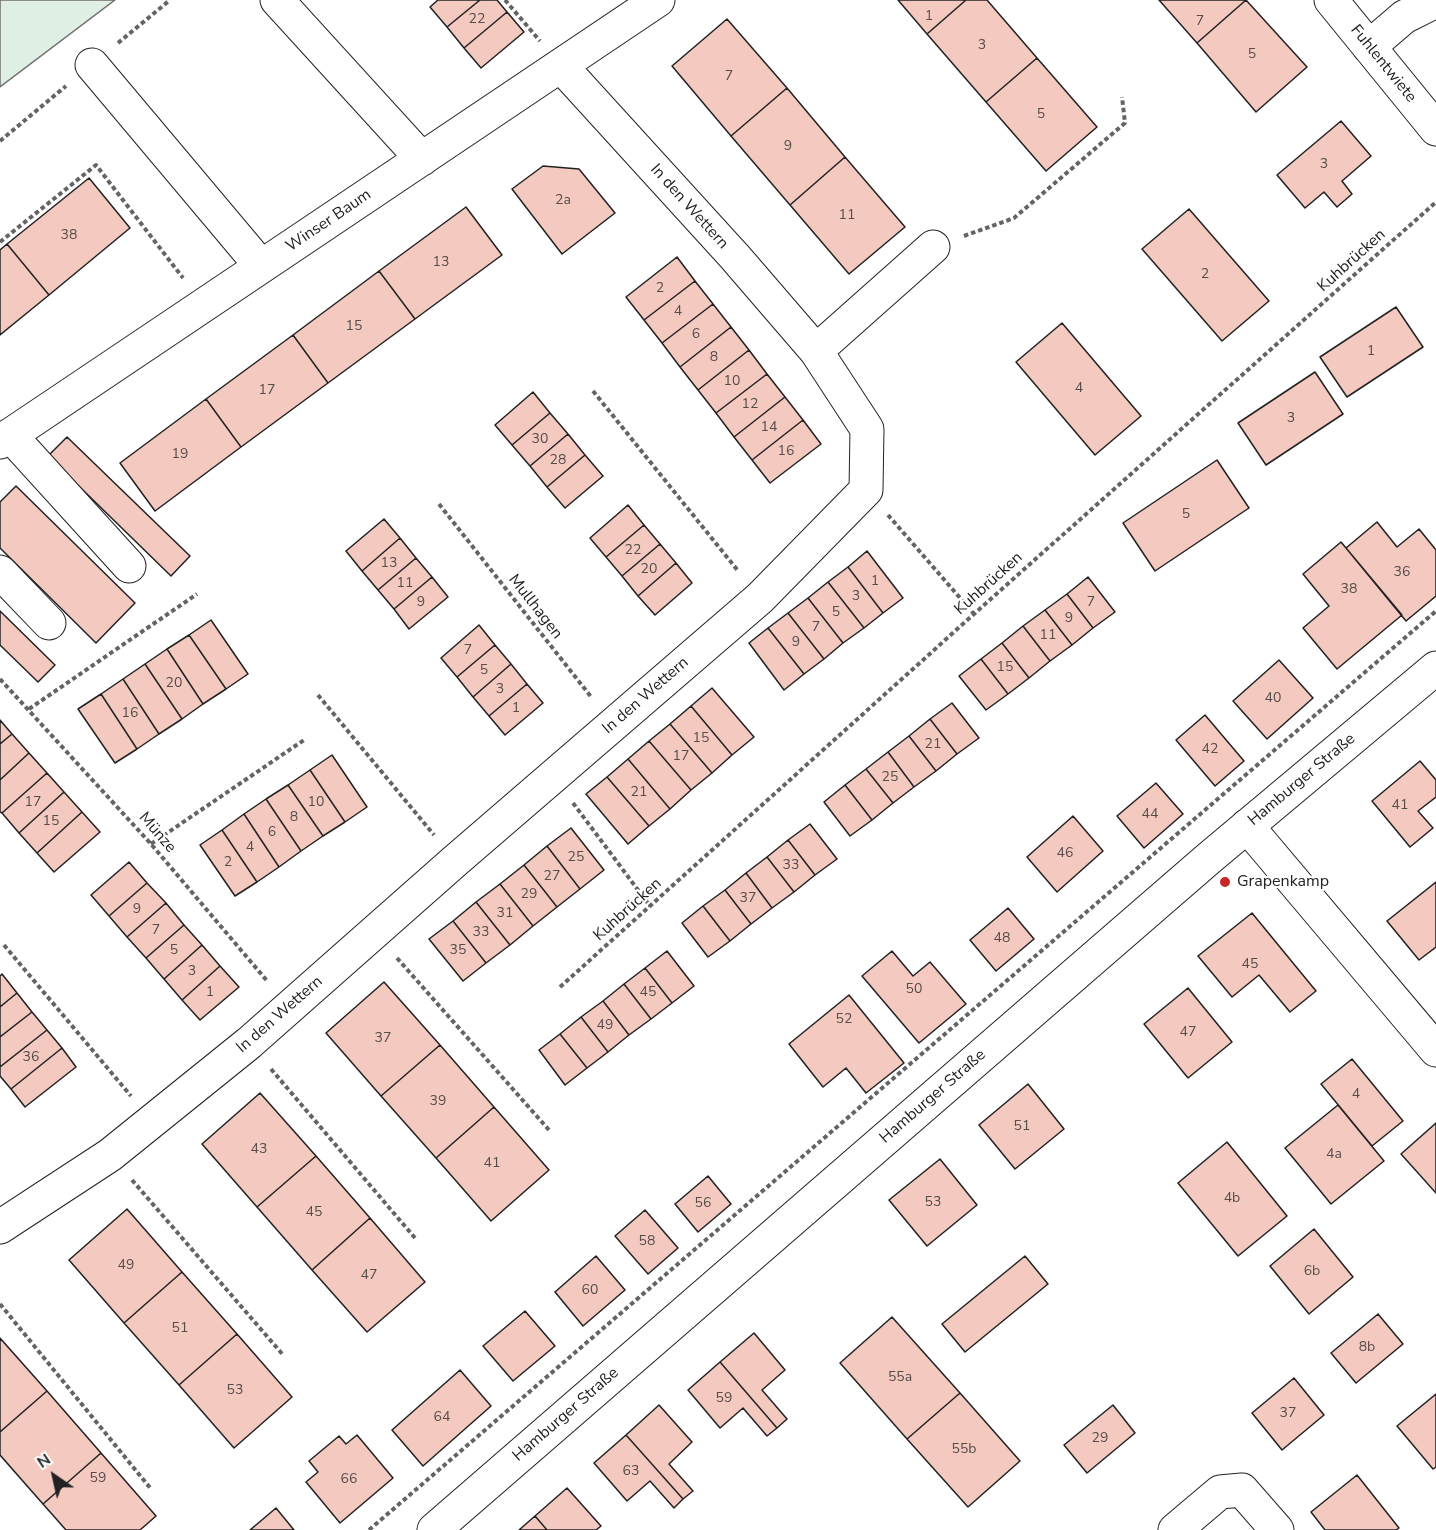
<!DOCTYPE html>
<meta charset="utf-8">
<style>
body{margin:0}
#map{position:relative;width:1436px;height:1530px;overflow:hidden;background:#fff;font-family:"Nunito Sans",sans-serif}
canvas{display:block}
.north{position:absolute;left:24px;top:1446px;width:60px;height:60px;-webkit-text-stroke:4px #fff;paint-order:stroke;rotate:326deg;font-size:16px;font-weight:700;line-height:24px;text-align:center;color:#222}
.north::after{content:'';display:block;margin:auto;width:21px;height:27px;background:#222;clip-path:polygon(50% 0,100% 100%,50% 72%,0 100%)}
</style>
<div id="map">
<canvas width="1436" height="1530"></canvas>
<div class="north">N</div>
</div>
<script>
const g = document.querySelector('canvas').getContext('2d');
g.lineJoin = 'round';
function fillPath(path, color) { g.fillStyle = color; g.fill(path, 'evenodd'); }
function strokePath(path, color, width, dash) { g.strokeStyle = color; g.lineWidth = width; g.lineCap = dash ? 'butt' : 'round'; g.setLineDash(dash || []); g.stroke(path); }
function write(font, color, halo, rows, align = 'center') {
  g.font = font + ' "Nunito Sans",sans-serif'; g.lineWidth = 4.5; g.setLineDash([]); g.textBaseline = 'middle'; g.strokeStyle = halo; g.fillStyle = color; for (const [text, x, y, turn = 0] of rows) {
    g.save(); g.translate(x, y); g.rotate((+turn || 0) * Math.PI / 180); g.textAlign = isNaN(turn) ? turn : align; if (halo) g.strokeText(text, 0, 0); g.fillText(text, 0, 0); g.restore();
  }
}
const green = new Path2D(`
 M0 0H115L0 87Z`);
const building = new Path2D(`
 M438 0H480L447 27 430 7Z
 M480 0H497L507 12 464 48 447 27Z
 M898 0H966L927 34Z
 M966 0H987L1037 58 986 102 927 34Z
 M1159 0H1246L1197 43Z
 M1246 0 1307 67 1256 112 1197 43Z
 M507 12 524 32 481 68 464 48Z
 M727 19 787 88 731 136 672 66Z
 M1037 58 1097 127 1046 171 986 102Z
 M787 88 845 157 790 205 731 136Z
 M1341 121 1371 156 1342 181 1352 194 1337 207 1324 192 1305 208 1277 175Z
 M845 157 905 227 849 274 790 205Z
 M543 166 579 169 615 213 562 254 512 189Z
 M89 178 130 228 49 295 7 244Z
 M466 207 502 255 415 319 379 271Z
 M1189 209 1269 301 1222 341 1142 249Z
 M7 244 49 295 0 335V250Z
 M677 257 695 281 644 320 626 297Z
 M379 271 415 319 328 383 293 335Z
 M695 281 713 304 662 343 644 320Z
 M713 304 731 327 680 367 662 343Z
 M1396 307 1423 347 1347 397 1320 357Z
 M1062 323 1141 416 1095 455 1016 362Z
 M731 327 749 350 698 390 680 367Z
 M293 335 328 383 241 447 206 399Z
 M749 350 767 374 716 413 698 390Z
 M1315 372 1343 414 1266 465 1238 423Z
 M767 374 785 397 734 437 716 413Z
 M533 392 550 413 512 445 495 425Z
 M785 397 803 420 752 460 734 437Z
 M206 399 241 447 155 511 120 463Z
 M550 413 568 434 530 466 512 445Z
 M803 420 821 444 770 483 752 460Z
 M568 434 585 455 547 487 530 466Z
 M67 437 190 556 171 576 48 456Z
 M585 455 603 476 565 508 547 487Z
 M1217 460 1249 508 1155 571 1123 523Z
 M16 486 135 603 96 643 0 548V502Z
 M628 505 644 525 606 557 590 538Z
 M384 519 400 538 362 571 346 551Z
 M1377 522 1397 547 1419 529 1436 550V596L1406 621 1346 548Z
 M644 525 660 544 622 576 606 557Z
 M400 538 416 558 378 590 362 571Z
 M1341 542 1402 615 1337 669 1303 628 1329 606 1303 574Z
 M660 544 676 563 638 596 622 576Z
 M867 551 903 598 883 613 848 567Z
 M416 558 432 577 394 609 378 590Z
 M676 563 692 583 655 615 638 596Z
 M848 567 883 613 864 628 828 582Z
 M432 577 448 597 409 629 394 609Z
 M1088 577 1115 612 1093 628 1067 594Z
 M828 582 864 628 843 643 808 598Z
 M1067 594 1093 628 1072 645 1045 610Z
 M808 598 843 643 824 659 788 613Z
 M1045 610 1072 645 1050 661 1023 626Z
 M0 611 55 665 38 682 0 645Z
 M788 613 824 659 804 674 768 628Z
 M211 620 248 674 226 689 189 635Z
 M479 625 495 645 457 677 441 658Z
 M1023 626 1050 661 1029 678 1002 643Z
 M768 628 804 674 784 690 749 643Z
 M189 635 226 689 203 704 167 649Z
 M1002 643 1029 678 1008 694 981 659Z
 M495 645 511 664 473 697 457 677Z
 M167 649 203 704 182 719 145 664Z
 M981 659 1008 694 986 710 959 676Z
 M1279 660 1313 698 1267 739 1233 701Z
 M145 664 182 719 159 734 123 679Z
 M511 664 527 684 489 716 473 697Z
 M123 679 159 734 137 749 101 694Z
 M527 684 543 703 505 735 489 716Z
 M712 688 754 737 732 755 691 706Z
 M101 694 137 749 115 763 78 709Z
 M952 703 979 738 957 754 930 719Z
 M691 706 732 755 712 773 670 724Z
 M1205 715 1244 761 1215 786 1176 740Z
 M930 719 957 754 936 771 909 736Z
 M0 720 12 734 0 744Z
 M670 724 712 773 691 790 649 741Z
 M12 734 29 753 0 780V744Z
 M909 736 936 771 914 787 888 752Z
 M649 741 691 790 670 809 628 759Z
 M888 752 914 787 893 803 866 769Z
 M29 753 47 773 2 813 0 812V780Z
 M332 755 367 807 345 822 310 770Z
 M628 759 670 809 649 826 607 777Z
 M1420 761 1436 780V797L1418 811 1433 828 1410 847 1372 801Z
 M866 769 893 803 872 820 845 785Z
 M310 770 345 822 323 836 288 785Z
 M47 773 64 792 19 833 2 813Z
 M607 777 649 826 628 844 586 794Z
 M1156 783 1183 814 1144 848 1117 816Z
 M288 785 323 836 301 851 266 799Z
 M845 785 872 820 850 836 824 802Z
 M64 792 82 812 37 853 19 833Z
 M266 799 301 851 279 867 244 814Z
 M82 812 100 832 54 872 37 853Z
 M244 814 279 867 257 882 222 830Z
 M1073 816 1103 851 1057 892 1027 857Z
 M810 824 837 859 815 875 788 840Z
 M571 828 604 870 580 889 547 846Z
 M222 830 257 882 235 896 200 845Z
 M788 840 815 875 794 892 767 857Z
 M547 846 580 889 557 907 524 865Z
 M767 857 794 892 772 908 746 873Z
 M129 862 147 883 109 916 91 895Z
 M524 865 557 907 533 926 500 884Z
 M746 873 772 908 751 924 725 890Z
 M1436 882V947L1419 960 1387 921Z
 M147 883 166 903 127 937 109 916Z
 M500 884 533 926 510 945 476 902Z
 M725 890 751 924 730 941 703 906Z
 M476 902 510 945 486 963 453 921Z
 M166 903 184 925 146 958 127 937Z
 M703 906 730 941 708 957 682 923Z
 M1008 908 1034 939 996 971 970 940Z
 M1252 913 1316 991 1290 1012 1259 975 1232 997 1198 956Z
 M453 921 486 963 463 981 429 939Z
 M184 925 202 945 164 979 146 958Z
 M202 945 220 966 182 1000 164 979Z
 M667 951 694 986 672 1003 645 968Z
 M892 951 913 976 930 962 966 1004 919 1043 862 976Z
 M220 966 239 987 200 1020 182 1000Z
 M645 968 672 1003 651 1019 624 984Z
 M2 974 17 993 0 1007V976Z
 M384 982 440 1045 381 1096 326 1033Z
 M624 984 651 1019 629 1035 603 1001Z
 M1188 988 1232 1042 1188 1078 1144 1024Z
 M17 993 32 1012 0 1037V1007Z
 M849 995 904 1063 866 1093 846 1068 823 1087 789 1044Z
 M603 1001 629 1035 608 1052 581 1017Z
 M32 1012 47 1030 0 1067V1037Z
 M581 1017 608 1052 587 1068 560 1034Z
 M47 1030 62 1048 11 1089 0 1076V1067Z
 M560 1034 587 1068 565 1085 539 1050Z
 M440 1045 494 1107 436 1158 381 1096Z
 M62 1048 76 1067 25 1107 11 1089Z
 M1352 1059 1403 1121 1372 1146 1321 1084Z
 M1028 1084 1064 1129 1015 1169 979 1125Z
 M260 1093 316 1156 257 1207 202 1144Z
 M1338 1105 1384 1161 1331 1204 1285 1148Z
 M494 1107 549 1170 491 1221 436 1158Z
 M1436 1123V1193L1401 1154Z
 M1227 1142 1287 1216 1238 1256 1178 1183Z
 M316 1156 370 1218 312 1270 257 1207Z
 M940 1159 977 1205 927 1246 889 1200Z
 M708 1176 731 1204 698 1232 675 1204Z
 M127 1209 182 1272 124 1323 69 1260Z
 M645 1210 678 1248 648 1274 615 1236Z
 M370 1218 425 1282 367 1332 312 1270Z
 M1314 1229 1353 1277 1309 1314 1270 1266Z
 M596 1256 625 1290 583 1326 555 1292Z
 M1025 1256 1048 1284 965 1352 942 1324Z
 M182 1272 237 1334 179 1385 124 1323Z
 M525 1311 555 1346 513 1381 483 1346Z
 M1378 1314 1403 1344 1356 1383 1331 1353Z
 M892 1317 960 1393 907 1439 840 1363Z
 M754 1333 785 1370 762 1390 787 1419 777 1428 720 1362Z
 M237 1334 292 1397 234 1448 179 1385Z
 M0 1338 47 1391 0 1432Z
 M720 1362 777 1428 767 1436 743 1408 720 1428 688 1390Z
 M460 1370 491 1406 423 1466 392 1430Z
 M1294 1378 1324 1415 1282 1450 1252 1413Z
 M47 1391 101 1453 43 1504 0 1455V1432Z
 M960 1393 1020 1461 968 1507 907 1439Z
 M1436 1394V1467L1433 1469 1397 1426Z
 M659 1405 692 1442 669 1464 693 1491 683 1499 626 1435Z
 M1113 1405 1135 1433 1087 1473 1064 1445Z
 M357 1435 393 1478 340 1523 306 1482 318 1472 309 1461 339 1436 346 1444Z
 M626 1435 683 1499 674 1508 650 1481 627 1501 594 1463Z
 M101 1453 156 1516 140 1530H66L43 1504Z
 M1357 1475 1399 1528 1396 1530H1325L1311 1512Z
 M567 1488 601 1526 596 1530H547L535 1516Z
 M276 1508 294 1530H250Z
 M535 1516 547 1530H519Z`);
const path = new Path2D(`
 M505 0 540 41
 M118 43 170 0
 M0 141 66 86
 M964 236 1014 218 1125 123 1122 97
 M0 242 96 165 183 278
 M593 391 739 572
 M439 504 592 698
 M888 515 974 614
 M0 679 151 844 268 982
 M318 695 434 835
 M29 709 197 594
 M573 803 650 906
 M151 844 304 740
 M4 945 131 1096
 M397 958 549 1130
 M560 987 974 614 1436 202
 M271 1069 415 1238
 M132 1180 284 1356
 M0 1304 151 1489
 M369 1530 1436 611`);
const minor = new Path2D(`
 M277 0 422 159
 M1331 0 1436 129
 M1369 47 1404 17 1436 1
 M92 65 261 266
 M816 351 933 247
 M10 435 129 566
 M0 442 658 0
 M0 572 49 623
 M1247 826 1436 1050
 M0 1227 110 1155 249 1043 455 861 760 598 866 490 867 429 816 351 735 257 561 66
 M1175 1530 1220 1492 1242 1490 1277 1530`);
const major = new Path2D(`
 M434 1530 1208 859 1436 668`);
const markers = [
 [1225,882,6,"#c62828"]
];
const numberNames = [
 ["1",929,17],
 ["22",477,20],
 ["7",1200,22],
 ["3",982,46],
 ["5",1252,55],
 ["7",729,77],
 ["5",1041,115],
 ["9",788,147],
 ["3",1324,165],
 ["2a",563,201],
 ["11",847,216],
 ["38",69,236],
 ["13",441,263],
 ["2",1205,275],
 ["2",660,289],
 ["4",678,312],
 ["15",354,327],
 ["6",696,335],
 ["1",1371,352],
 ["8",714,358],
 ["10",732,382],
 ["4",1079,389],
 ["17",267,391],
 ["12",750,405],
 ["3",1291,419],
 ["14",769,428],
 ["30",540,440],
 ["16",786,452],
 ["19",180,455],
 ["28",558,461],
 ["5",1186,515],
 ["22",633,551],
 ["13",389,564],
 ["20",649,570],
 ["36",1402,573],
 ["1",875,582],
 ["11",405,584],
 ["38",1349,590],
 ["3",856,597],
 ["9",421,603],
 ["7",1091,603],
 ["5",836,613],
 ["9",1069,619],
 ["7",816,628],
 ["11",1048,636],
 ["9",796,643],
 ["7",468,651],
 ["15",1005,668],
 ["5",484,671],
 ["20",174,684],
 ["3",500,690],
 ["40",1273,699],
 ["1",516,709],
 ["16",130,714],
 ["15",701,739],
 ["21",933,745],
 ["42",1210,750],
 ["17",681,757],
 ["25",890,778],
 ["21",639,793],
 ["17",33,803],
 ["10",316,803],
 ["41",1400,806],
 ["44",1150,815],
 ["8",294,818],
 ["15",51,822],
 ["6",272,833],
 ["4",250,848],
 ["46",1065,854],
 ["25",576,858],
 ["2",228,863],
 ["33",791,866],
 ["27",552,877],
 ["29",529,895],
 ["37",748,899],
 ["9",137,910],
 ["31",505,914],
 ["7",156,931],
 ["33",481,933],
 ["48",1002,939],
 ["5",174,951],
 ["35",458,951],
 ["45",1250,965],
 ["3",192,972],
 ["50",914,990],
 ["1",210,993],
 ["45",648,993],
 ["52",844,1020],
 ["49",605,1026],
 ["47",1188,1033],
 ["37",383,1039],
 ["36",31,1058],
 ["4",1356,1095],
 ["39",438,1102],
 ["51",1022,1127],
 ["43",259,1150],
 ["4a",1334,1155],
 ["41",492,1164],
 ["4b",1232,1199],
 ["53",933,1203],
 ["56",703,1204],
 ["45",314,1213],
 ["58",647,1242],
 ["49",126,1266],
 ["6b",1312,1272],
 ["47",369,1276],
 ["60",590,1291],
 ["51",180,1329],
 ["8b",1367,1348],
 ["55a",900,1378],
 ["53",235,1391],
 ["59",724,1399],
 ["37",1288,1414],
 ["64",442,1418],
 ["29",1100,1439],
 ["55b",964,1450],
 ["63",631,1472],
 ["59",98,1479],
 ["66",349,1480]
];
const streetNames = [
 ["Fuhlentwiete",1383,64,51],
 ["In den Wettern",689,207,48],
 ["Winser Baum",329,221,-34],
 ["Kuhbrücken",1352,261,-42],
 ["Kuhbrücken",989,584,-42],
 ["Mullhagen",535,607,52],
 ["In den Wettern",646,696,-41],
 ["Hamburger Straße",1302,780,-40],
 ["Münze",157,833,49],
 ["Kuhbrücken",628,910,-42],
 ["In den Wettern",280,1015,-41],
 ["Hamburger Straße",933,1097,-41],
 ["Hamburger Straße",566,1415,-41]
];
const poiNames = [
 ["Grapenkamp",1237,882]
];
fillPath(green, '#e0efe3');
strokePath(green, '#6f6f6f', 1.5);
fillPath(building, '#f3c9c0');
strokePath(building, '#222', 1.5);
strokePath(minor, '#222', 35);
strokePath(major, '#222', 35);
strokePath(path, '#646464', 4, [4.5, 3]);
strokePath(minor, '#fff', 33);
strokePath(major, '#fff', 33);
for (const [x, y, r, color] of markers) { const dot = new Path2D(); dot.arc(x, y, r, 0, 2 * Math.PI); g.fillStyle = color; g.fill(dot); strokePath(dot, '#fff', 2); }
write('14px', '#564c4a', null, numberNames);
write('16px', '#222', '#fff', streetNames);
write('16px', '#222', '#fff', poiNames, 'left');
</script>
